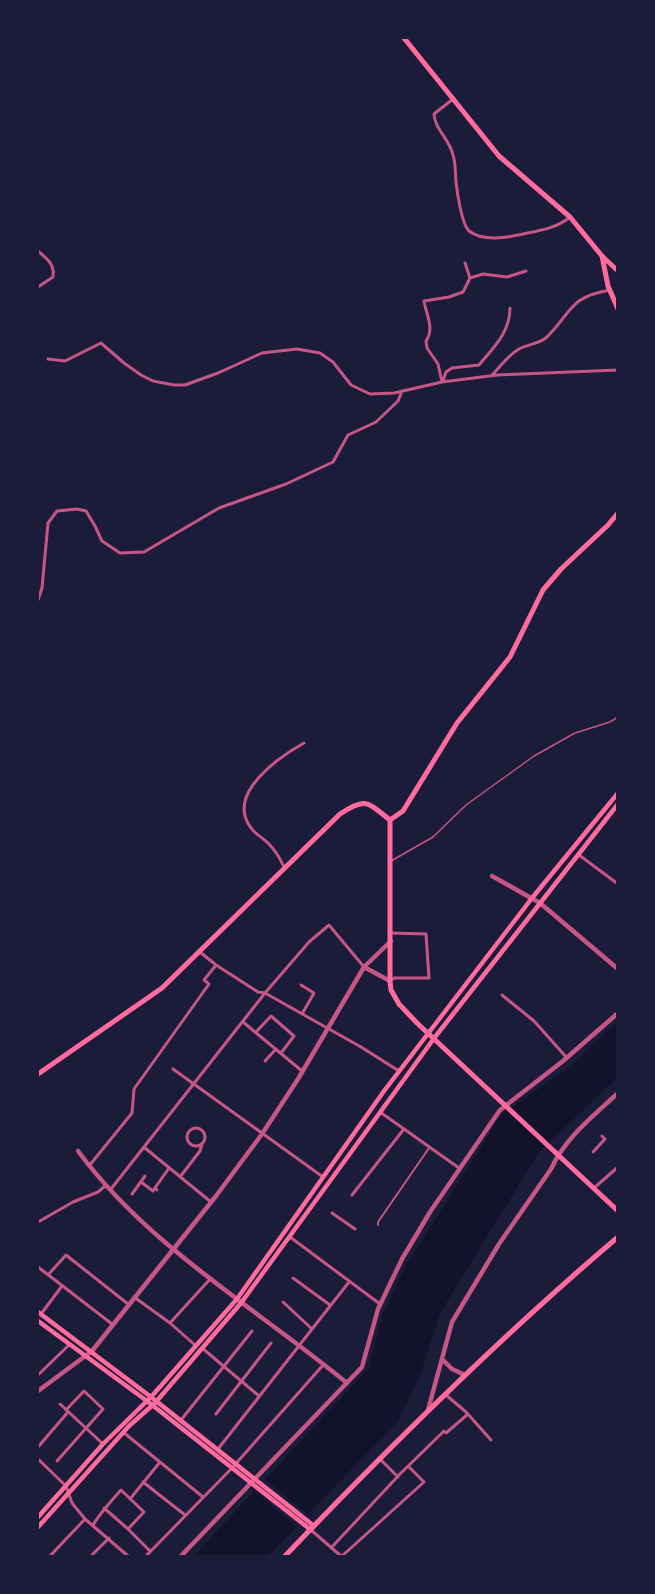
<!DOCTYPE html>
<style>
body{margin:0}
#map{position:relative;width:655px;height:1594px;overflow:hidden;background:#1b1b3a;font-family:Ubuntu,sans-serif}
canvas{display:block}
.frame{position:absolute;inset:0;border:39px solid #1b1b3a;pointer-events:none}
</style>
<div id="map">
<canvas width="655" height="1594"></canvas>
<div class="frame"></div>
</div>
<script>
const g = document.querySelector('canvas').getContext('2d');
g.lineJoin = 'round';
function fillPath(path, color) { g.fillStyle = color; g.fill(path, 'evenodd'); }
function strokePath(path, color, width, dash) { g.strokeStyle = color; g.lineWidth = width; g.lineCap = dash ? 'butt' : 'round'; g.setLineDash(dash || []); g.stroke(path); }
const water = new Path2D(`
 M617 1022V1078L539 1152 440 1313 419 1378 398 1421 268 1556H194L369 1368 382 1316 406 1266 502 1114 570 1067Z`);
const pier = new Path2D(`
 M265 1479 307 1514 297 1527 255 1491Z`);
const service = new Path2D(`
 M391 861 433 837 466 805 534 756 575 733 610 722 618 717`);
const pedestrian = new Path2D(`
 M378 1225V1222L429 1148`);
const minor = new Path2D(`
 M453 99 434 114C435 130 449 138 453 155 456 164 455 173 456 182 457 192 462 225 469 231 482 241 504 238 518 235 536 231 556 229 570 217
 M38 251C47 259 55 264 53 277L38 287
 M470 278 483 274 507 277 526 271
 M48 359 65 361 101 343 124 363 141 375 153 381 174 385H185L218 373 262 353 297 349 320 353 333 362 351 385 370 394 394 393 442 382 497 375 618 370
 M492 375C501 366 507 356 519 349 528 344 541 344 548 336 573 310 570 297 610 290
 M443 381 446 372 452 368 479 365C494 347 510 332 510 308
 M442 382 438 364 427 348 426 341C435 329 426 314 424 301L449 297 463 292 470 278 465 263
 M38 600 42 588 48 523 57 511 77 509 86 511 95 526 102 541 120 553 144 552 219 508 286 484 333 462 348 435 376 422 398 401 402 391
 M579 855 618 884
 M284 867C280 858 275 850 268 843 263 838 255 834 251 828 225 794 279 757 304 743
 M200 952 216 965 258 992 265 993 361 1047 399 1071
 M391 980 394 978H429L426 934 391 933
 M301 985 314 993 302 1014
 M502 995 534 1021 567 1058
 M243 1022 302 1071
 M256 1032 271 1016 294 1036 281 1053
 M265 1061 276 1049
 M173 1069 323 1177
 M380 1112 459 1168
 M187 1137a9 9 0 1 1 18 0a9 9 0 1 1-18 0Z
 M145 1148 211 1202
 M593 1152 605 1139 602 1136
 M89 1166 132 1113 134 1089 209 984 204 980 216 965
 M180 1177 200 1151 202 1144
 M141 1182 153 1191 155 1188
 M594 1188 618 1167
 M111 1189 265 993 309 942 329 925 364 967
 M157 1190 155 1188 169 1168
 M132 1194 145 1176
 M352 1195 404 1129
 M332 1213 355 1229
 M38 1222 73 1202 98 1192 105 1186
 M290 1237 380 1304
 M38 1267 112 1324
 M48 1275 66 1255 128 1304
 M293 1278 330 1305
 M134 1297 170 1323 196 1346
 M283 1302 312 1329
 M41 1314 62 1286
 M170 1323 211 1278
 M202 1348 259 1396
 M38 1375 70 1344
 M446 1395 466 1412 491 1440
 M60 1404 103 1444
 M216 1414 271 1343
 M181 1420 252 1331
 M123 1432 203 1497
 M38 1447 68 1412
 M218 1449 349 1282
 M38 1459 66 1486 72 1503 85 1519 128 1556
 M381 1460 398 1477
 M57 1461 103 1409 84 1391 66 1410
 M143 1482 185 1515
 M130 1499 160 1462
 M93 1525C101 1512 111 1501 121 1490L144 1512 128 1529 104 1508
 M128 1529 150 1551
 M311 1530 341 1556
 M331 1548 400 1474 444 1431 446 1433 468 1414
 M50 1556 85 1519
 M91 1556 109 1538
 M146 1556 232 1468 324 1364
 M342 1556 424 1482 408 1466`);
const tertiary = new Path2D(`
 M492 876 540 903 618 969
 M364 967 390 981
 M78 1151C149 1247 256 1308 347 1383
 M442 1359 452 1369 465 1375
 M38 1391 92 1351 216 1196 262 1134 298 1079 364 967 391 941
 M428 1410 452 1322 499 1244 551 1169C565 1138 593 1116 618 1093
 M181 1556 362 1367 378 1309 402 1259 430 1212 500 1110 563 1061 618 1013`);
const secondary = new Path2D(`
 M602 256 618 271
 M38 1312 151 1397 314 1526
 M38 1321 147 1401 311 1530
 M38 1517 103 1444 151 1397 237 1299 384 1091 532 898 618 793
 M38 1527 129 1426 155 1403 241 1303 435 1037 618 804`);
const primary = new Path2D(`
 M404 38 499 156 570 217 602 256 608 286 618 309
 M390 820V981L391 990 399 1004 417 1023 618 1211
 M390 820 403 811 457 723 510 657 543 590 561 569 608 525 618 513
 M38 1074 162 988 340 814C366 797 367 802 390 820`);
const trunk = new Path2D(`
 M285 1556C391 1445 500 1337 618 1237`);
fillPath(water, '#12122b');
fillPath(pier, '#1b1b3a');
strokePath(service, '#c65784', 1.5);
strokePath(pedestrian, '#c65784', 2);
strokePath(minor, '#c65784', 3);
strokePath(tertiary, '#c65784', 4.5);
strokePath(secondary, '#ff6b9d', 4.5);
strokePath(primary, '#ff6b9d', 5);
strokePath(trunk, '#ff6b9d', 5);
</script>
